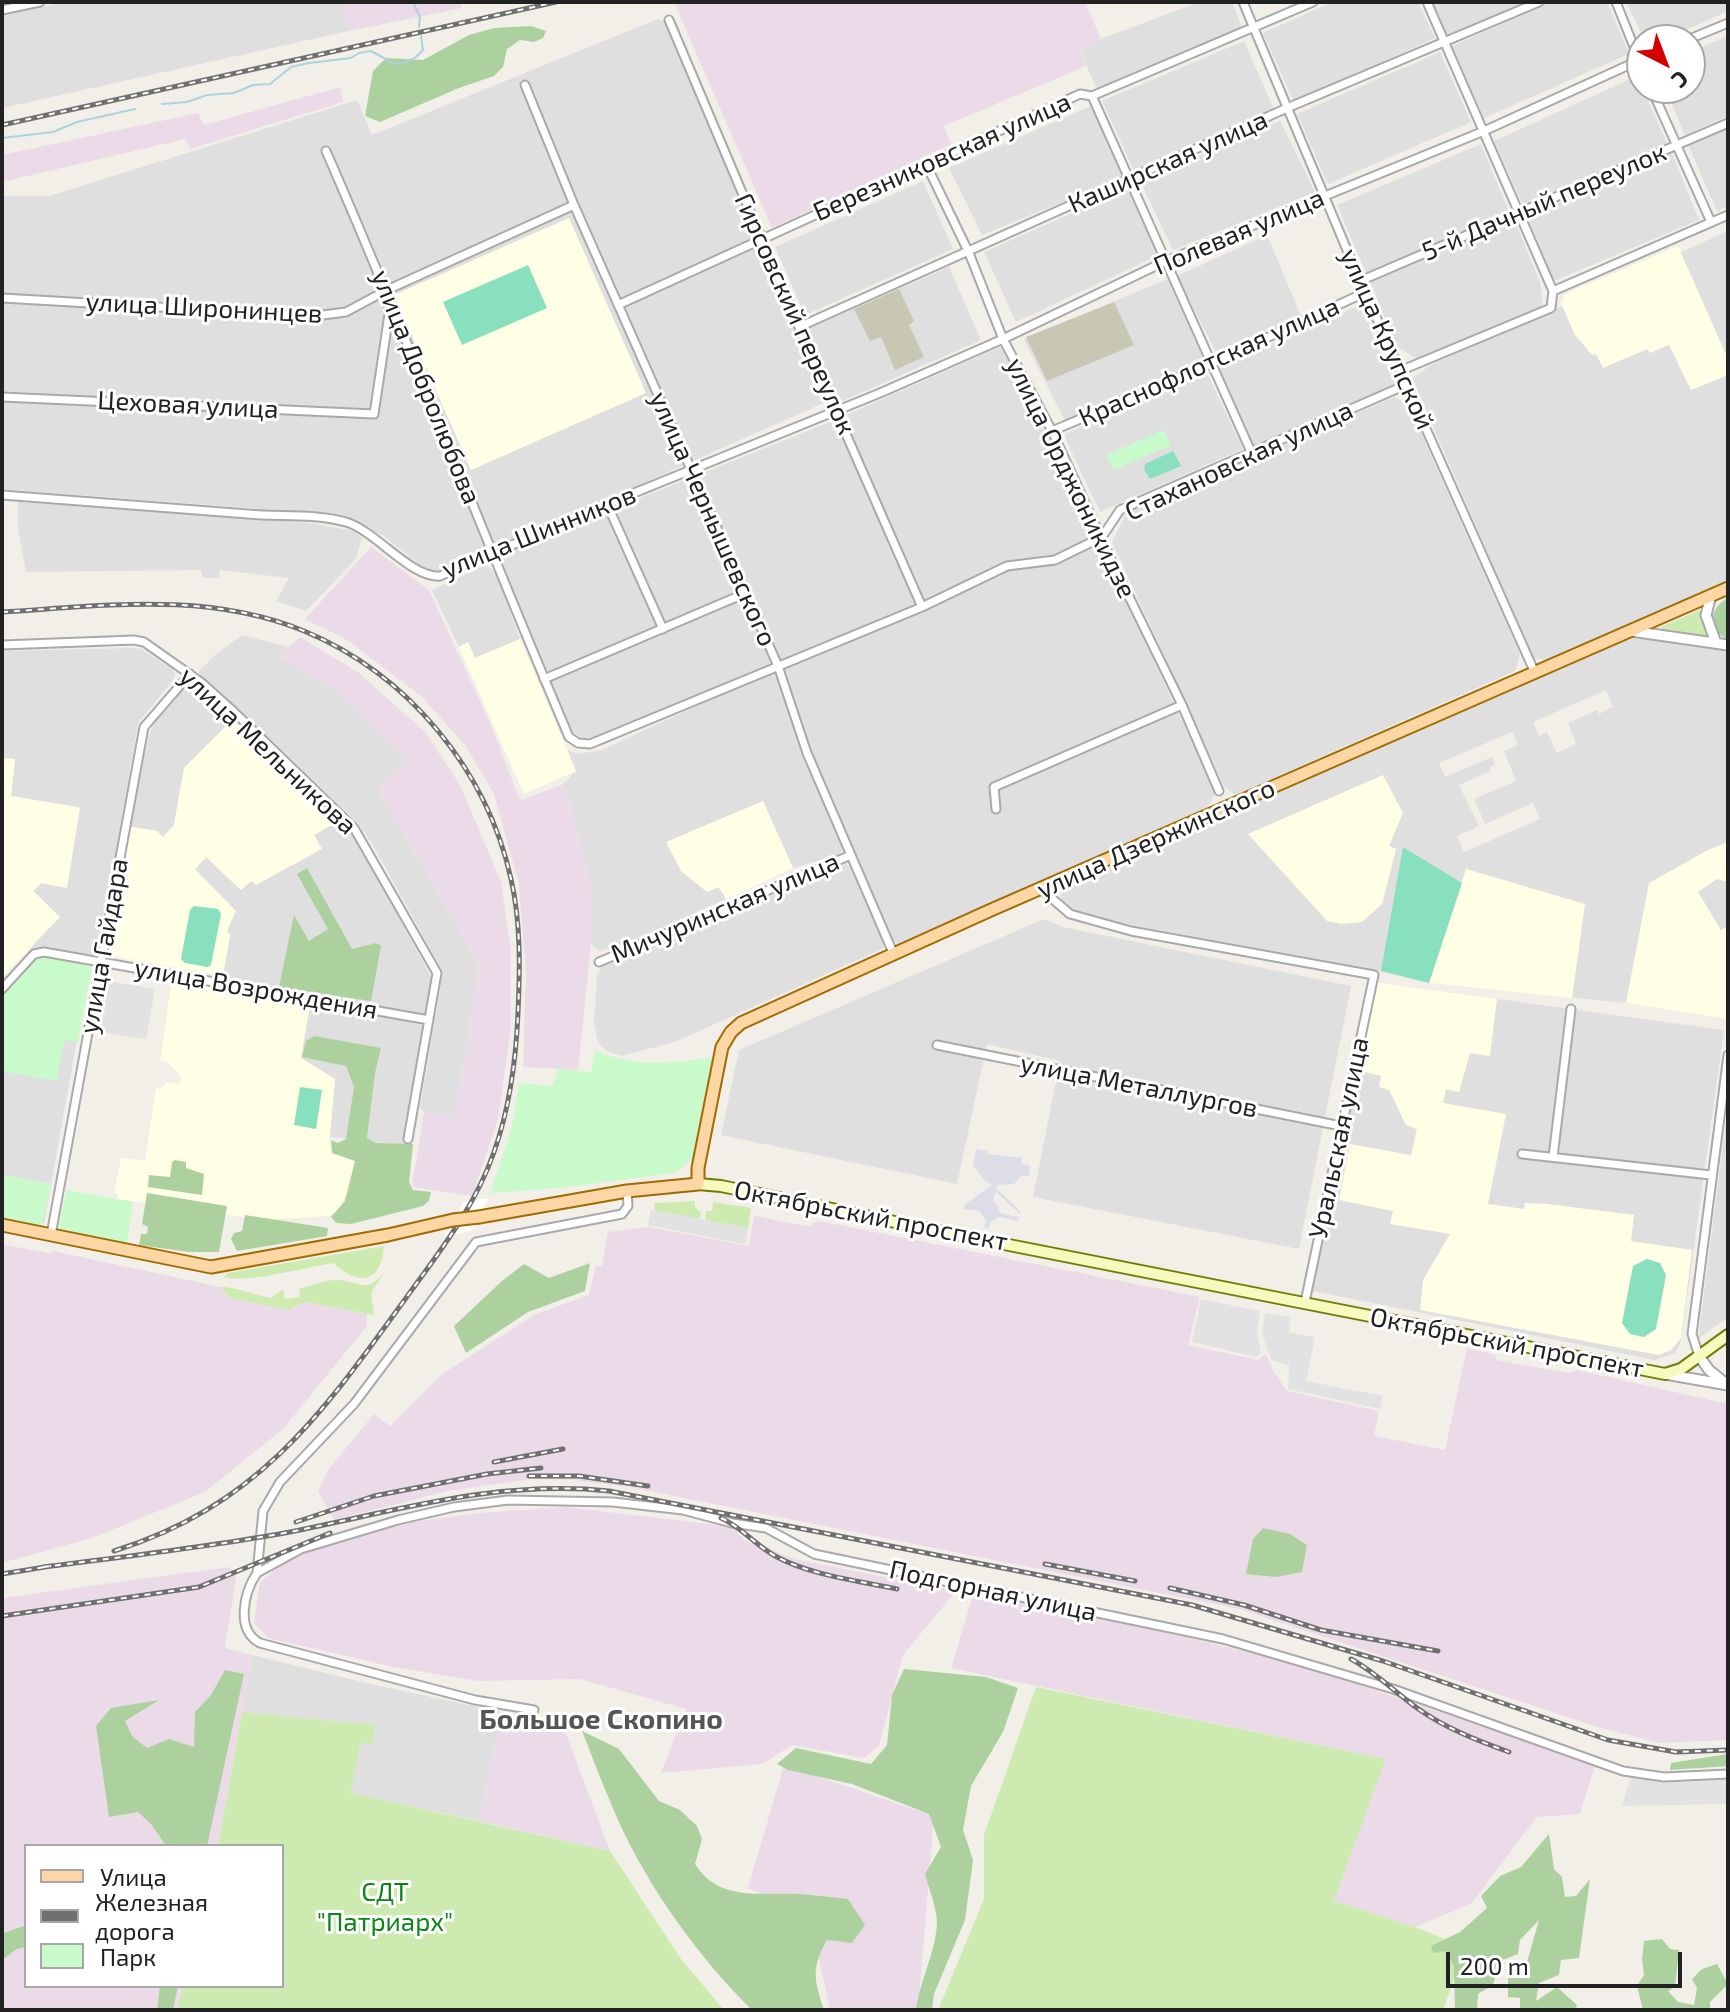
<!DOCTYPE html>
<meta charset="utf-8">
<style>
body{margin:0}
#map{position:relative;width:1730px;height:2012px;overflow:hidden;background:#f2efe9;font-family:"Exo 2",sans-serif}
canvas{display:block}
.frame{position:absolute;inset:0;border:4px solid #222;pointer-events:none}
.legend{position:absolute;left:24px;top:1844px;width:260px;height:144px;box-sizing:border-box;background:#fff;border:2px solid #a7a7a7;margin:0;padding:10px 14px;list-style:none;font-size:24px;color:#222}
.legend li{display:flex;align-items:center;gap:16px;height:40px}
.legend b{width:40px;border:2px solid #a7a7a7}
.north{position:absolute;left:1626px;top:24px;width:80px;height:80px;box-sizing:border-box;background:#fff;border:2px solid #a7a7a7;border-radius:50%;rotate:138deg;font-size:22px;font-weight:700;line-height:32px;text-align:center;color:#222}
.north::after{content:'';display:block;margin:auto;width:28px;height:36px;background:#d40000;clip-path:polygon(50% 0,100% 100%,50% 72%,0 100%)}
.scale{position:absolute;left:1446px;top:1952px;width:236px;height:36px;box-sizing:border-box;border:4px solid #222;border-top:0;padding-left:10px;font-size:24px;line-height:28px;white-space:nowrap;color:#222;-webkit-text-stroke:6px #fff;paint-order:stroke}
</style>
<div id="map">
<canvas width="1730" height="2012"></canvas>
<div class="frame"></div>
<ul class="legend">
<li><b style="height:10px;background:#fcd6a4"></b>Улица</li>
<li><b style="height:10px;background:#707070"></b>Железная дорога</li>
<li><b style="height:22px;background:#c8facc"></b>Парк</li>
</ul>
<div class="north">С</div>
<div class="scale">200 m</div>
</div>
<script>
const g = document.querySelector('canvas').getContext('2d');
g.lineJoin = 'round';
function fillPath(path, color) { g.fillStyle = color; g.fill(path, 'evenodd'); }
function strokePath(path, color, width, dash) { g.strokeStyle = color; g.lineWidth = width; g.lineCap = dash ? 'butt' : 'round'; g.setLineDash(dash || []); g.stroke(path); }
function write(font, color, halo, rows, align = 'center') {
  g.font = font + ' "Exo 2",sans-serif'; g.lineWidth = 6; g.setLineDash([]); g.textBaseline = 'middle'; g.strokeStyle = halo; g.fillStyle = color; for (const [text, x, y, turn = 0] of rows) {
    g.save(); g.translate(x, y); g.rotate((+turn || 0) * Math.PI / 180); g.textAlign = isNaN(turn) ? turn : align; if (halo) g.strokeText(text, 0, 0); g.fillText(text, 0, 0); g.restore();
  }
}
const residential = new Path2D(`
 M63 2H342L349 31 2 108V16Z
 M1199 2H1232L1242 27 1097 90 1080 50 1101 39Z
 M1332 2H1418L1435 38 1294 102 1263 33Z
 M1432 2H1525L1448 37Z
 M1551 2H1607L1629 54 1484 118 1452 46Z
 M1626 2H1728V11L1664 40H1645Z
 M658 19 666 22 669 28 828 401 441 573 423 568 384 536 352 522 302 512 2 489V196H49L357 100 372 135Z
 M1728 36V116L1685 135 1665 88H1690V52Z
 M1244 41 1274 109 1134 171 1102 101Z
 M1440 52 1471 122 1328 184 1297 114Z
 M1637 76 1667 143 1524 208 1494 141Z
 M1091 106 1124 177 982 235 949 168Z
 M1280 121 1315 192 1173 250 1140 181Z
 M1728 128V206L1717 211 1688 145Z
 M1481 144 1509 212 1366 273 1337 205Z
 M1672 153 1699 220 1554 281 1526 214Z
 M923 181 953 249 805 315 775 247Z
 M1127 189 1159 255 1016 322 984 252Z
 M1515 221 1540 282 1543 307 1418 359 1396 346 1370 281Z
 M1728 231V580L1548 661 1533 658 1412 378 1431 365Z
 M1267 235 1301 316 1216 352 1177 276Z
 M949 267 981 340 840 402 808 329Z
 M1167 279 1204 360 1065 421 1024 340Z
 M1360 305 1395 384 1252 447 1217 368Z
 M1000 347 1004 348 1051 444 1215 790 1211 803 1204 809 898 944 892 940 835 811 775 662 598 737 579 738 569 727 506 575 501 558 504 553 515 548 840 418Z
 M1207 373 1243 449 1100 512 1066 440 1065 434Z
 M1395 397 1409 406 1520 654 1515 671 1235 795 1224 786 1112 542 1128 510Z
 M18 502 305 522 353 531 362 538 356 559 306 611 276 601 289 578 220 570 219 578H203L201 570 26 572 18 528Z
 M485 565 496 572 520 639 475 658 468 643 459 647 432 590Z
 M242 635 289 647 280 656 333 689 409 761 378 789 480 966 455 1117 424 1112 420 1108 443 972 374 847 359 824 240 710 200 676 199 671 215 655Z
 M1628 637 1728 650V1019L1626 1003 1429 983 1381 971 1078 915 1062 901 1061 889ZM1606 690 1613 707 1599 714 1597 710 1568 723 1576 744 1557 753 1547 732 1539 736 1533 722ZM1512 732 1518 745 1504 751 1516 781 1474 799 1485 824 1533 803 1540 819 1464 852 1457 836 1479 826 1459 785 1491 771 1490 767 1495 765 1492 757 1445 777 1439 763Z
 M133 648 141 649 172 669 175 674 172 681 138 723 99 950 92 955 47 947 30 948 59 917 33 891 41 883 80 807 11 796 15 760 2 758V651Z
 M773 673 778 680 802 755 843 849 839 855 793 868 763 802 719 887 726 899 621 946 599 951 591 944V887L570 803 562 785 576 771 567 750 578 754 602 750 765 674Z
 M191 684 204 689 236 716 184 768 174 825 163 838 157 831 128 829 149 735 154 723 177 694Z
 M340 820 356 838 429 973 431 981 426 1012 422 1015 223 976 230 935 194 870 206 857 241 890 251 881 321 849 314 835Z
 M846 864 851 867 885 944 882 949 675 1042 621 1056 607 1051 598 1042 594 1023 597 974 605 962Z
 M1044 919 1063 927 1351 986 1299 1249 1033 1197 1060 1061 987 1044 957 1184 721 1135 739 1050Z
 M90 968 44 1223 41 1230 2 1222V995Z
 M1374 982 1724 1030 1681 1341 1675 1353 1655 1360 1308 1290Z
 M310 1004 418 1023 422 1027 423 1032 404 1145 330 1137 335 1079 301 1058Z
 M1728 1106V1317L1698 1339Z
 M252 1655 375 1685 502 1712 479 1821 350 1793 362 1724 242 1712Z`);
const industrial = new Path2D(`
 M342 2H460L462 8 349 31Z
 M674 2H1085L1101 39 1080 50 1086 66 944 126 951 144 772 228Z
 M340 87 343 102 190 149 185 139 2 182V155L198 113 204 125Z
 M371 547 429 590 493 730 519 798 521 800 562 785 570 803 591 887V944L578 1070 523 1067 526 974 519 884 494 794 465 745 421 696 347 640 305 619Z
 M300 637 359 673 425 732 460 785 501 882 511 951V1027L498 1120 472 1196 412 1187 424 1112 455 1117 480 966 378 789 409 761 333 689 279 655Z
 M754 1216 811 1227 812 1223 819 1221 1200 1297 1188 1345 1258 1360 1266 1354 1273 1370 1287 1391 1379 1411 1374 1436 1445 1450 1467 1348 1496 1355V1360L1568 1373 1577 1370 1728 1404V1740L1659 1743 1595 1726 1239 1609 629 1487 573 1480 531 1479 447 1491 334 1520 318 1491 328 1470 374 1414 390 1426 442 1374 536 1314 589 1295 596 1266H602L608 1232 648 1227 749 1246Z
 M2 1244 52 1254 53 1251 221 1287 229 1298 289 1310 304 1302 367 1314 366 1327 284 1428 205 1492 92 1538 2 1563Z
 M566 1507 733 1527 744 1540 798 1560 956 1591 903 1655 879 1746 864 1758 792 1745 762 1764 661 1773 686 1709 580 1679 478 1681 394 1667 268 1638 254 1623 260 1582 293 1555 412 1522 478 1513Z
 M229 1567 234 1571 236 1577 225 1648 252 1655 218 1846H26V1986H183L177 2010H2V1598Z
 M975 1588 1295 1663 1595 1765 1580 1814 1537 1817 1471 1904 1415 1927 1333 1901 1385 1759 951 1668Z
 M502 1712 547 1723 566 1734 610 1851 479 1821Z
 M784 1765 934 1816 918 2010H830L810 1917 748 1888Z`);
const education = new Path2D(`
 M569 218 646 393 471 470 394 295Z
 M1678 246 1728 359V375L1691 390 1669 345 1650 353 1647 349 1603 368 1596 354 1592 355 1575 335 1561 303 1565 294Z
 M520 639 576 771 524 794 459 647 468 642 475 658Z
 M236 716 340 820 314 835 322 849 256 885 251 881 241 890 206 857 195 869 236 911 227 931 230 935 223 976 107 955 128 829 132 827 157 831 163 837 174 825 184 768Z
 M2 758 15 759 11 796 80 808 67 888 41 883 33 891 60 917 2 977Z
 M1383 775 1403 813 1389 846 1396 849 1382 904 1362 922 1342 924 1327 921 1248 834Z
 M763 801 793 868 726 899 719 887 707 892 681 871 666 842Z
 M1728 842V882L1717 879 1698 892 1721 930 1728 926V1019L1626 1003 1649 883 1706 851Z
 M1466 869 1585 904 1572 998 1429 983Z
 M172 979 310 1004 301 1058 335 1079 329 1142 361 1152 354 1184 349 1188 339 1210 329 1216 263 1220 117 1199 118 1194 114 1193 121 1158 145 1161 156 1088 161 1089 167 1082 180 1084 181 1076 167 1062 160 1061Z
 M1374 982 1497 999 1490 1056 1470 1053 1459 1092 1446 1089 1443 1103 1506 1114 1488 1204 1524 1209 1525 1203 1547 1204 1634 1215 1631 1241 1692 1250 1681 1338 1671 1350 1659 1355 1420 1310 1423 1280 1450 1234 1390 1224 1393 1211 1339 1200 1350 1144 1411 1155 1417 1129 1406 1125 1389 1090 1379 1087 1381 1076 1354 1069Z`);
const construction = new Path2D(`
 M899 289 914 321 909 325 924 357 895 370 881 337 870 341 854 309Z
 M1114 302 1134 345 1047 381 1026 337Z`);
const grass = new Path2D(`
 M1702 609 1708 636 1661 630V627Z
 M695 1201V1207L701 1213 699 1219 655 1211 654 1203Z
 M713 1202 751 1208 748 1228 705 1220 706 1211H712Z
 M384 1246C381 1284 359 1286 333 1263 307 1267 246 1284 224 1277L228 1273Z
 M385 1272 371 1293 374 1315 304 1302 289 1310 229 1298 221 1287C236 1287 255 1295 271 1298L283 1289 285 1299 300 1297 299 1289C311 1286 326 1279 338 1280 363 1282 365 1294 385 1272Z
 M1036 1687 1386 1759 1334 1901 1415 1927 1461 1946 1458 1968 1443 2010H938L984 1899V1835Z
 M242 1712 362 1724 363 1722 375 1725 372 1744 360 1743 351 1793 610 1851 681 1959 724 2010H177L183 1986H282V1846H218Z`);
const forest = new Path2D(`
 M531 26 546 31 543 38 534 42 520 40 507 49 503 67 494 76 459 88 380 122 365 116 373 71 386 58 423 60 469 35 494 28Z
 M1728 598V639C1706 631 1709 607 1728 598Z
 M307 868 352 949 376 943 381 946 371 1001 279 987 294 915 309 941 328 929 297 874Z
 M314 1036 381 1048 375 1073 367 1138 376 1143 413 1144 409 1182 413 1190 431 1192 429 1201 423 1206 351 1224 336 1223 331 1217 345 1201 355 1161 332 1153 331 1140 338 1143 346 1139 354 1087 346 1066 302 1057 306 1041Z
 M175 1160 186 1162V1168L204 1174 202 1195 148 1187 149 1175 170 1177 172 1162Z
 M147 1193 227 1206 219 1252H189L139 1245 141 1234H147L148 1227 142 1224Z
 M245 1215 328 1228 327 1236 237 1251 231 1239 234 1233 242 1231Z
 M590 1263 585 1291 528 1312 466 1353 454 1326 502 1281 524 1264 549 1278Z
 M1263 1528 1290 1534 1307 1545 1302 1572 1276 1577 1246 1574 1253 1539Z
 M904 1669 986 1677 1018 1688 1003 1732 971 1786 963 1830 973 1860 965 1920 934 1994 932 2010H916C920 1980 935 1954 937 1924 937 1908 929 1889 925 1874L941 1847 929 1814 852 1784 788 1770 777 1764 796 1748 871 1764 887 1745 892 1695Z
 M225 1670 244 1674 207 1846H166L151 1824 138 1812 109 1817 96 1726 111 1708 159 1700 125 1721 132 1736 147 1748 169 1739 194 1747 195 1712 211 1695Z
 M582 1731 619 1749 659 1801 680 1810 697 1826 702 1839 695 1864C719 1902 760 1892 798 1894 814 1895 831 1897 848 1899L865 1925 852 1943 827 1940C811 1968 814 1980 824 2010H752C696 1955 642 1879 612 1806 601 1781 592 1756 582 1731Z
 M1728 1754V1766L1670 1770 1671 1763Z
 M1549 1834 1554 1869 1562 1877 1565 1897 1576 1896 1590 1879 1579 1958 1561 1960 1559 1975 1539 1983 1536 2001 1557 1987 1577 2005 1575 2010H1520V1998L1508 1997V1978L1523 1976 1539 1920 1520 1940 1518 1954 1500 1961 1493 1985 1478 1994 1477 2010H1453L1455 2007 1454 1967 1447 1951 1433 1953 1431 1946 1460 1932 1487 1908 1481 1896 1500 1876 1521 1867Z
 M26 1925V1947L17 1949 2 1960V1934Z
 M1662 1939 1670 1949 1679 1950 1675 1987 1668 1991 1678 2002 1694 2005 1697 1988 1692 1979 1702 1969 1717 1964 1728 1984 1710 2002V2010H1643L1637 1986 1644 1975 1642 1959 1644 1941Z
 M160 1986H178L173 2010H157Z`);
const park = new Path2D(`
 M1164 430 1171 445 1114 470 1106 455Z
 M34 954 93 960 78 1042 65 1040 56 1081 2 1071V988Z
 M595 1050C634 1069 672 1063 714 1057L694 1157 675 1173 561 1188 490 1193 512 1127 519 1083 552 1086 558 1069 591 1072Z
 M2 1174 51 1184 41 1230 2 1222Z
 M67 1190 133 1202 127 1244 64 1232 59 1227Z`);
const pitch = new Path2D(`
 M528 265 547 308 462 345 443 302Z
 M1173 451 1181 466 1150 479 1144 470 1145 464Z
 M1403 847 1462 883 1429 983 1381 971Z
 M194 906 218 909 221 914 211 965 208 967 185 963 181 959 190 910Z
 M300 1087 322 1090 316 1129 294 1125Z
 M1647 1259 1660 1263 1666 1275 1656 1329 1644 1337 1630 1334 1622 1323 1633 1266Z`);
const parking = new Path2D(`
 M109 981 155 989 146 1039 100 1032Z
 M651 1210 748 1228 745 1244 648 1225Z
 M1201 1299 1260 1311 1257 1332 1261 1353 1256 1357 1192 1342Z
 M1265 1313 1291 1317 1289 1332 1315 1337 1306 1381 1383 1396 1380 1409 1288 1389 1289 1365 1271 1360 1262 1333Z
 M1631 1776 1656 1781 1728 1777V1804L1622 1806Z`);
const plaza = new Path2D(`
 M976 1149 987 1151V1154L1022 1158 1021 1164 1030 1166 1028 1177 1022 1175 1014 1184 997 1185 996 1188 1020 1211V1214L996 1192 993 1201 998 1206 1000 1213 1019 1217 1018 1221 999 1217 990 1222 989 1228H984L986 1221 979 1211 964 1209V1205L992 1185 985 1181 973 1165Z`);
const pier = new Path2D(`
 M489 1198 471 1231 445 1236 463 1202Z`);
const stream = new Path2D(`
 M413 2 420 17 419 27
 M162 104 187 102 207 95 234 93 253 85 270 84 291 67 309 63 351 58 359 53 371 51 395 64 402 63 415 58 423 50 421 36
 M2 138 53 132 77 122 135 109`);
const minor = new Path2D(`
 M1243 2 1360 281 1535 673
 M1427 2 1553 291
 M1616 2 1642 67
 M2 10 40 2
 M669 20 799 327 922 607
 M1687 40 1728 23
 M525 85 574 205 778 666 807 753 894 955
 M1651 88 1711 222
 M1092 96 1252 454
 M326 151C411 345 486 543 569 737L578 743 590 744 922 607 1007 566 1055 560 1102 537 1120 510 1408 384
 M926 164 969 253 1003 339 1052 431 1117 572 1182 705 1219 791
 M1360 281 1728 123
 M2 298 315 316 346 312 387 290 574 205
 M618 305 1080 94 1092 96 1313 2
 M799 327 1287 108 1539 2
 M1402 370 1551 308 1553 291 1728 215
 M2 397 374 414 389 314 388 300
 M1052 431 1210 364 1366 292
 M2 495C84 501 166 508 248 514 280 517 314 513 346 522 376 531 412 579 440 576L607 504 880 393 1003 339 1166 261 1484 131 1642 59
 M607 504 663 629
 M2 645 134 640 144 642 202 683 231 709 354 828 437 973 408 1139
 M544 679 746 593
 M996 809 994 787 1182 705
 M1041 889 1070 914 1131 931 1374 975 1305 1302
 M599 962 851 855
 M2 989 34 954 44 952 429 1020
 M937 1045 1341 1126
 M1522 1154 1711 1175
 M1553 1157 1571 1009
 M51 1235 144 727 190 674
 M1699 1356 1692 1334 1728 1055
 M257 1573 301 1549 398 1520 454 1507 508 1500 613 1502 683 1510 732 1523 766 1528 814 1554 1223 1639 1393 1689 1623 1771 1664 1777 1728 1774
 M534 1710 475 1700 260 1643C235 1630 244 1592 257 1573L263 1511 280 1482 354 1404 476 1242 622 1214 628 1206 627 1191`);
const tertiary = new Path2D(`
 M1711 595 1706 615 1716 643
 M1631 631 1728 645
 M1699 1356 1709 1370 1725 1383
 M1665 1374 1728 1385`);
const secondary = new Path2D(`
 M698 1184 721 1186 953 1234 1665 1374 1681 1369 1728 1335`);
const primary = new Path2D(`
 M479 1217 627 1191 698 1184V1168L722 1047 731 1032 741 1023 991 910 1728 588
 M2 1225 211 1267 388 1235 453 1220`);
const rail = new Path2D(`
 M2 125 556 2
 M2 612C103 606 207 591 304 631 408 674 487 770 511 879 521 923 520 968 518 1013 516 1060 510 1107 494 1152 475 1207 440 1251 406 1298 322 1414 258 1506 114 1551
 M494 1462 563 1449
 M529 1476H579L648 1486
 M721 1518C743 1528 756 1546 777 1557 810 1575 860 1581 897 1589
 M296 1522 374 1496 487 1474 541 1468
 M1045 1564 1135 1581
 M43 1567C122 1557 200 1548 279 1534 391 1513 493 1479 609 1491L1192 1605 1383 1661 1608 1740 1676 1752 1728 1750
 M2 1574 51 1566
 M1170 1588 1244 1605 1321 1630 1438 1651
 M2 1616 199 1587 330 1533
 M1351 1659C1375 1672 1395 1692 1417 1708 1445 1728 1476 1740 1509 1752`);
const primaryBridge = new Path2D(`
 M453 1220 479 1217`);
const streetNames = [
 ["Березниковская улица",942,157,-24],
 ["Каширская улица",1168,162,-24],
 ["5-й Дачный переулок",1544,202,-23],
 ["Полевая улица",1239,232,-23],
 ["улица Широнинцев",204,308,3],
 ["Гирсовский переулок",795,314,66],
 ["улица Крупской",1387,339,66],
 ["Краснофлотская улица",1209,362,-24],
 ["улица Добролюбова",426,387,68],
 ["Цеховая улица",188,405,3],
 ["Стахановская улица",1239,461,-25],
 ["улица Орджоникидзе",1071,478,64],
 ["улица Чернышевского",713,519,66],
 ["улица Шинников",539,532,-22],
 ["улица Мельникова",268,751,43],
 ["улица Дзержинского",1156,839,-24],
 ["Мичуринская улица",725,908,-23],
 ["улица Гайдара",104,946,-80],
 ["улица Возрождения",256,989,10],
 ["улица Металлургов",1139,1086,11],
 ["Уральская улица",1339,1138,-78],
 ["Октябрьский проспект",871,1216,11],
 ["Октябрьский проспект",1507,1343,11],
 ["Подгорная улица",993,1591,12]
];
const parkNames = [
 ["СДТ",385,1892],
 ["\"Патриарх\"",385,1922]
];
const neighbourhoodNames = [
 ["Большое Скопино",601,1720]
];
fillPath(residential, '#e0dfdf');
fillPath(industrial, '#ebdbe8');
fillPath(education, '#ffffe5');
fillPath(construction, '#c7c7b4');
fillPath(grass, '#cdebb0');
fillPath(forest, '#add19e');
fillPath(park, '#c8facc');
fillPath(pitch, '#88e0be');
fillPath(parking, '#e2e2e2');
fillPath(plaza, '#dddde8');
fillPath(pier, '#fff');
strokePath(stream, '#aad3df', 2);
strokePath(minor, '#a9a9a9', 11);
strokePath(tertiary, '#a9a9a9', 13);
strokePath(secondary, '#707d05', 14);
strokePath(primary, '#a06b00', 15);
strokePath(minor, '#fff', 7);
strokePath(tertiary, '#fff', 9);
strokePath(secondary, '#f7fabf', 10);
strokePath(primary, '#fcd6a4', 11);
strokePath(rail, '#707070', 5);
strokePath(rail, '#fff', 2, [6]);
strokePath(primaryBridge, '#a06b00', 15, []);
strokePath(primaryBridge, '#fcd6a4', 11);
write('26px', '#222', '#fff', streetNames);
write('26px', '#0c8416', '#fff', parkNames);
write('bold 28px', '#555', '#fff', neighbourhoodNames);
</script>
